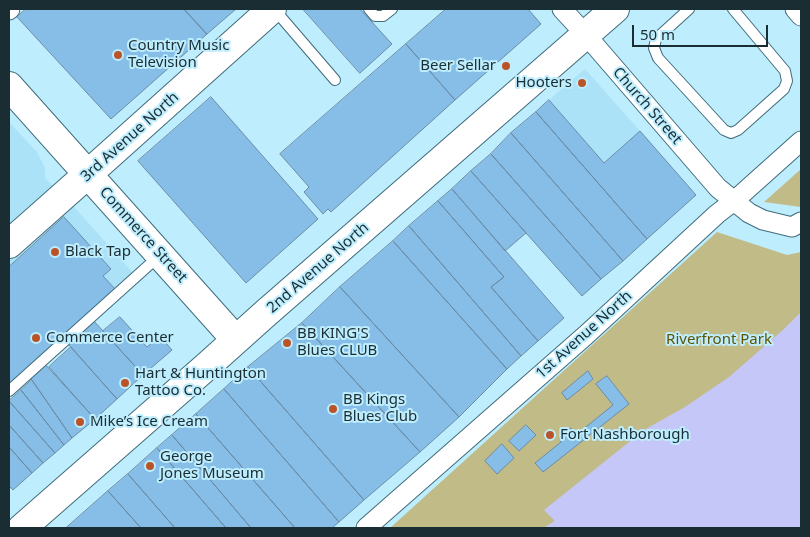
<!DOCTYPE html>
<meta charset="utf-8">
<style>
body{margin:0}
#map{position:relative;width:810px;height:537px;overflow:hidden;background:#beedfe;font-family:"Noto Sans",sans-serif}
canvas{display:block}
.frame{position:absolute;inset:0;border:10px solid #1a2d33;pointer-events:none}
.scale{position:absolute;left:632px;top:25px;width:136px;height:22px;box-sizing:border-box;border:2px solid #1a2d33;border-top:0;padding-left:6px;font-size:15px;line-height:18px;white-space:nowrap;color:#1a2d33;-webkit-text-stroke:4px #beedfe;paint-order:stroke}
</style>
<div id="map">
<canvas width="810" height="537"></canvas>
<div class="frame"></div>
<div class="scale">50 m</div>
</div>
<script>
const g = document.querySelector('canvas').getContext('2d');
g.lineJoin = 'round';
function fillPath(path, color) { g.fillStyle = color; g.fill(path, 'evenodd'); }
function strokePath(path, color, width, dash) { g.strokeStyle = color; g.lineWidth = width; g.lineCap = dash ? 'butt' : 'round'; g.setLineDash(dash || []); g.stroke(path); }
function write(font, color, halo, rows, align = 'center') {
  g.font = font + ' "Noto Sans",sans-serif'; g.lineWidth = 4; g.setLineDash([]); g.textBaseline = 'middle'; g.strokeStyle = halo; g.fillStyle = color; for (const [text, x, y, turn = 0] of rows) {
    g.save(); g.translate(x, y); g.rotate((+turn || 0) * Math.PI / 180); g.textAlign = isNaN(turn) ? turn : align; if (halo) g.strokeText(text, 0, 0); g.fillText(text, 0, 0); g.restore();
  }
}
const built = new Path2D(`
 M585 69 640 131 604 163 549 100Z
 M9 122 37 152 45 168V178L75 208 135 275 9 389Z`);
const green = new Path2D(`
 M801 169V207L764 202Z
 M717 232 787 255 801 252V386L555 521 544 528H390Z`);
const water = new Path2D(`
 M801 312V528H544L555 521 544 510 644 430 685 407 729 377 784 329Z`);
const building = new Path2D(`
 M26 9H184L207 34 111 119 17 17Z
 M184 9H236L207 34Z
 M303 9H360L392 44 360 73Z
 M446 9H528L541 24 455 100 406 44Z
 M406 44 455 100 331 212 328 209 323 214 304 192 309 187 280 154Z
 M211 97 318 219 246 283 138 161Z
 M549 100 604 163 640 131 696 195 647 239 536 112Z
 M536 112 647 239 623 261 511 133Z
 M511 133 623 261 601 279 491 154Z
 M491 154 601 279 582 296 471 171Z
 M471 171 526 233 505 251 452 189Z
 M452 189 564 318 538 341 491 287 504 277 438 201Z
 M438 201 504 277 491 287 538 341 521 356 409 226Z
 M64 217 111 269 103 276 116 290 9 387V267Z
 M409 226 521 356 507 369 393 241Z
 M393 241 507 369 459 417 340 287Z
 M340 287 459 417 420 452 302 323Z
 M120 317 147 347 160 336 172 350 143 375 103 331Z
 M93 320 143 375 117 399 68 344Z
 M302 323 420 452 364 500 248 367Z
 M71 347 117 399 95 419 49 367Z
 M43 362 95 419 72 438 31 379Z
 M248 367 364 500 339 522 224 389Z
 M588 371 593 379 567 400 562 393Z
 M607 376 629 404 543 472 535 463 561 442 559 438 571 428 576 435 613 405 596 384Z
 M32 380 72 438 64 445 21 390Z
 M224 389 339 522 332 528H295L196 414Z
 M21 390 64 445 55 453 9 401Z
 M9 401 55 453 43 463 9 425Z
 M196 414 295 528H251L172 435Z
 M9 425 43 463 32 473 9 447Z
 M526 425 536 435 519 451 509 441Z
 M172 435 251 528H226L157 448Z
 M502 444 514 458 497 474 485 461Z
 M9 447 32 473 13 490 9 486Z
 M157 448 226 528H175L128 474Z
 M128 474 175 528H141L108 491Z
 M108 491 141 528H66Z`);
const lane = new Path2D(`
 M274 9 335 80
 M369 9 375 16H383L392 9
 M689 9 656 39 654 48 658 58 724 130 731 133 738 130 784 89 787 81 785 71 733 9
 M9 391 159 256`);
const street = new Path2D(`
 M562 9 586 35 718 188 749 213 763 220 792 227 801 222
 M795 9 801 16
 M9 10 10 9
 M366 528 586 335 717 214 734 201 801 141`);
const secondary = new Path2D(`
 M9 86 236 340
 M9 244 88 174 272 9
 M22 528 207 366 266 313 615 9`);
const markers = [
 [118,55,5,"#ba5428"],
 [506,66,5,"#ba5428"],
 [582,83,5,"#ba5428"],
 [55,252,5,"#ba5428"],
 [36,338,5,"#ba5428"],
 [287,343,5,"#ba5428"],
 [125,383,5,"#ba5428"],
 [333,409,5,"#ba5428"],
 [80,422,5,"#ba5428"],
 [550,435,5,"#ba5428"],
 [150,466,5,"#ba5428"]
];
const poiNames = [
 ["Country Music",128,46],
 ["Television",128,63],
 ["Beer Sellar",496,66,"right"],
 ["Hooters",572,83,"right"],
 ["Black Tap",65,252],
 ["BB KING'S",297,334],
 ["Blues CLUB",297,351],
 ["Commerce Center",46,338],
 ["Hart & Huntington",135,374],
 ["Tattoo Co.",135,391],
 ["BB Kings",343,400],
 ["Blues Club",343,417],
 ["Mike’s Ice Cream",90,422],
 ["Fort Nashborough",560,435],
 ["George",160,457],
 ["Jones Museum",160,474]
];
const streetNames = [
 ["Church Street",647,106,49],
 ["3rd Avenue North",130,137,-42],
 ["Commerce Street",143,235,48],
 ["2nd Avenue North",318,268,-41],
 ["1st Avenue North",584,335,-42]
];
const parkNames = [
 ["Riverfront Park",719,340]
];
fillPath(built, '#abe2f7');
fillPath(green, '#c1bb88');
fillPath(water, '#c4c7f7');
fillPath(building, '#86bee8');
strokePath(building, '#6b8ca5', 1);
strokePath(lane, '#406c7b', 12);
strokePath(street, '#406c7b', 21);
strokePath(secondary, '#406c7b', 30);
strokePath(lane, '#fff', 10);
strokePath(street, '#fff', 19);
strokePath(secondary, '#fff', 28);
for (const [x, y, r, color] of markers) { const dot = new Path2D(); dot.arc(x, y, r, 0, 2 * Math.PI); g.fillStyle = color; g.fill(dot); strokePath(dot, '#beedfe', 2); }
write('15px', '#1a2d33', '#beedfe', poiNames, 'left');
write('15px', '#1a2d33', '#beedfe', streetNames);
write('15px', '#5d5302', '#beedfe', parkNames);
</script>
